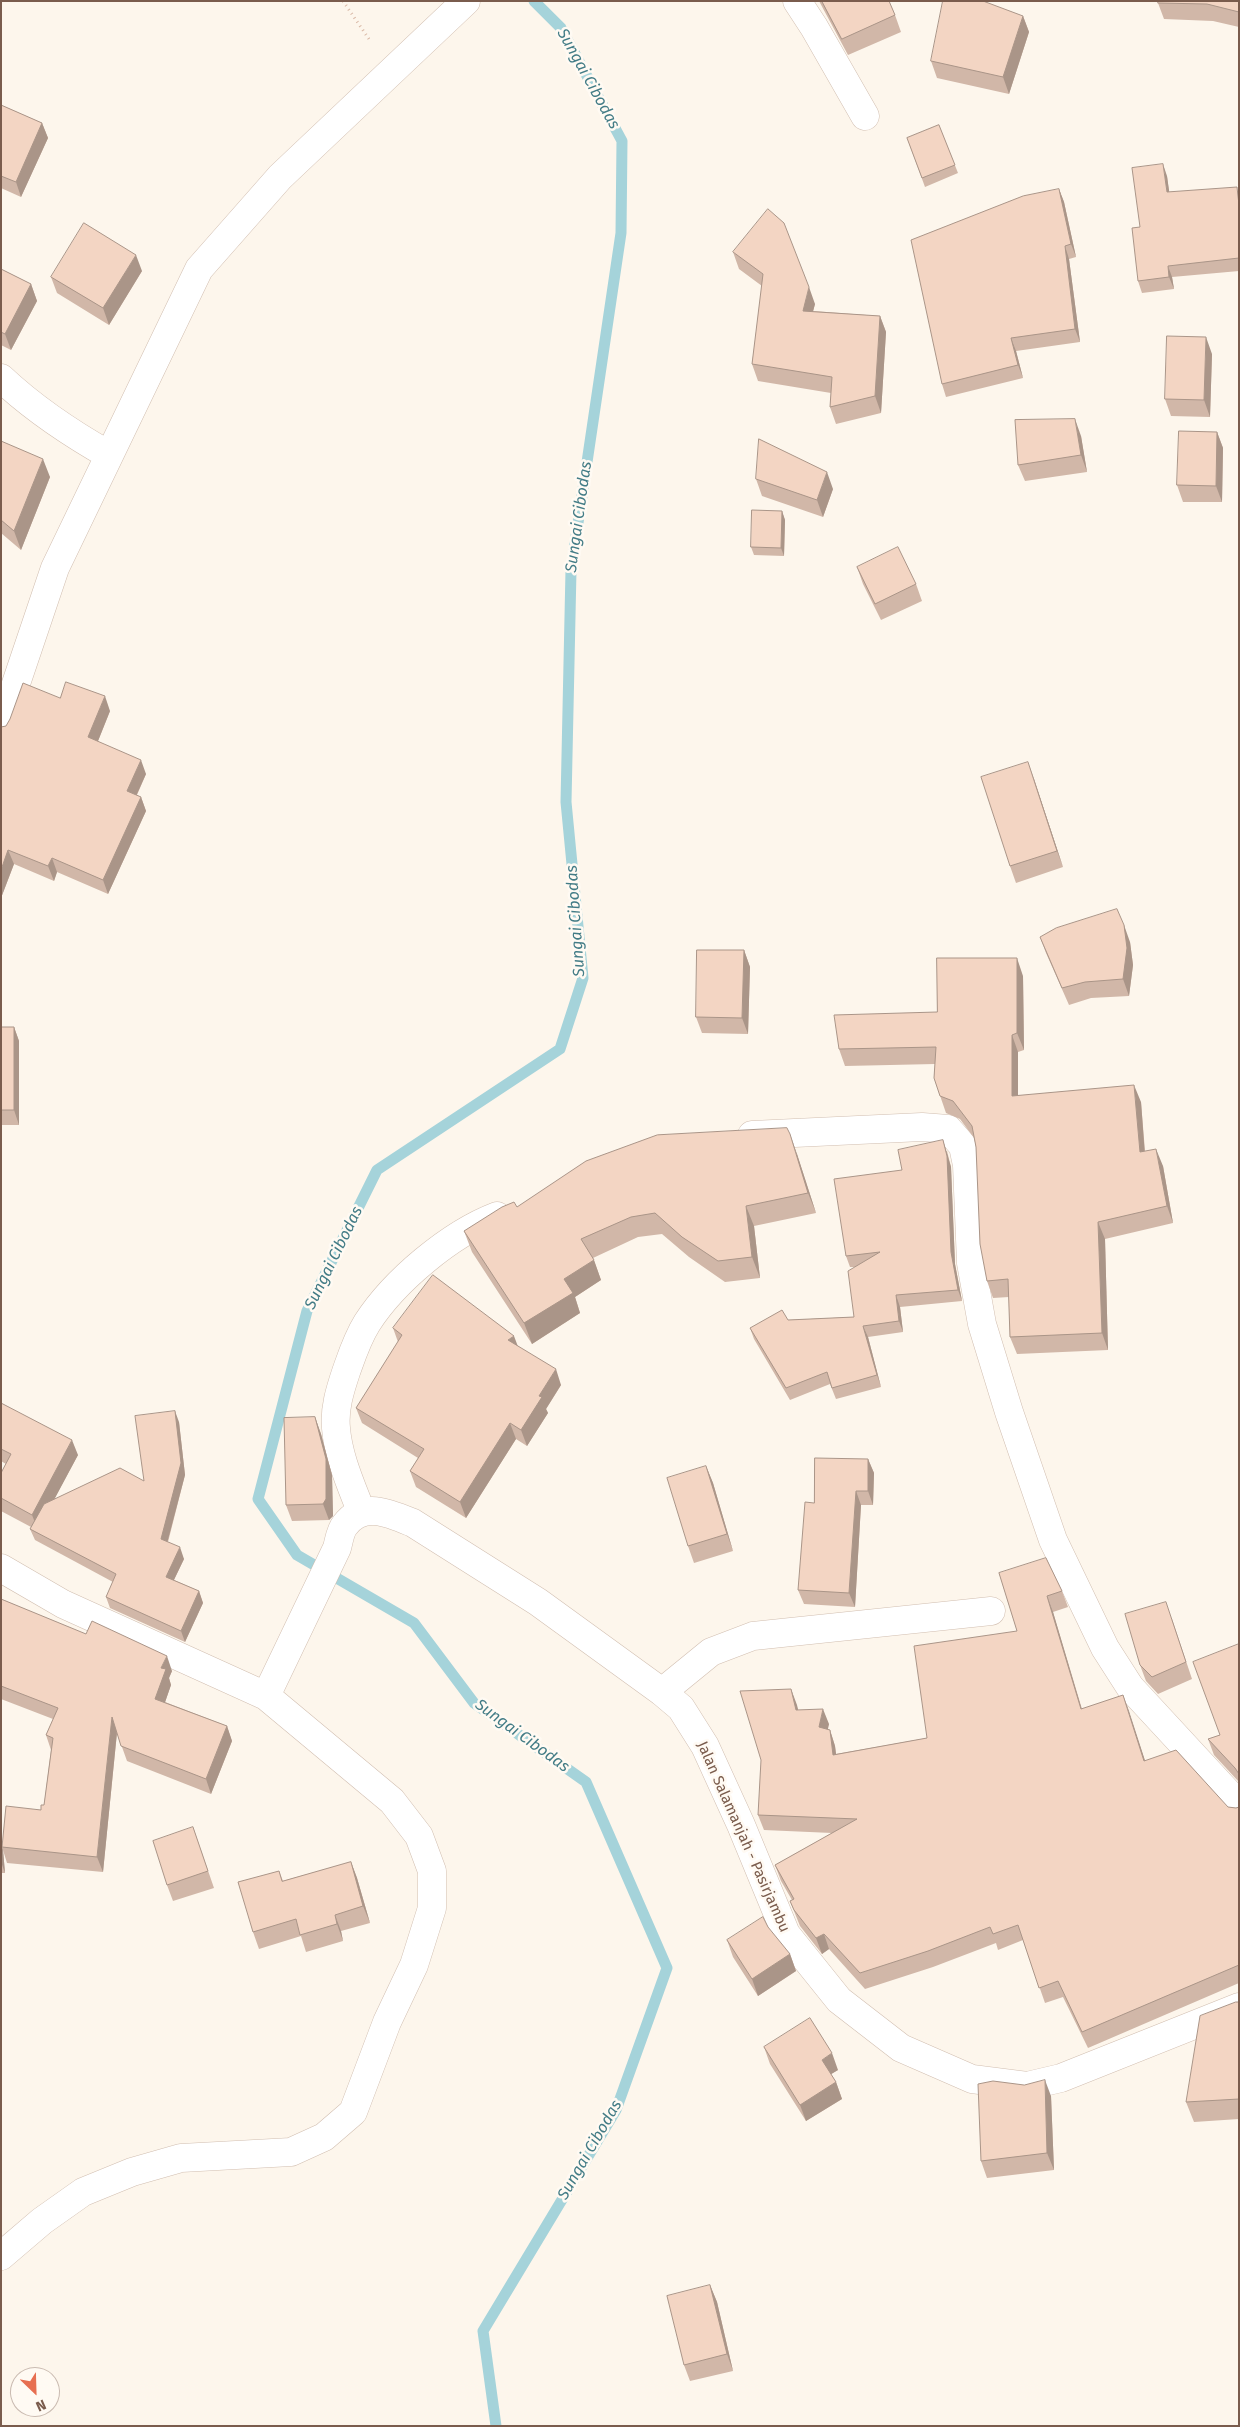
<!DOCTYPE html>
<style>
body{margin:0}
#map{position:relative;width:1240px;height:2427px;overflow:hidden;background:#fdf6ec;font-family:"Fira Sans",sans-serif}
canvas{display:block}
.frame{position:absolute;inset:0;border:2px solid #7a5c4d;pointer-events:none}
.north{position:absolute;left:10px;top:2367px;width:50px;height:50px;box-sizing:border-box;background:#fffaf3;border:1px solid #cabbb1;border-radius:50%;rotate:156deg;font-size:14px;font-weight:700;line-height:20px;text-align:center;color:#7a5c4d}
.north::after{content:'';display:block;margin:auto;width:18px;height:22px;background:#e76f51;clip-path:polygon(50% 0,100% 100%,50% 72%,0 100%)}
</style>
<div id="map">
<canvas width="1240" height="2427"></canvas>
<div class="frame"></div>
<div class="north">N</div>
</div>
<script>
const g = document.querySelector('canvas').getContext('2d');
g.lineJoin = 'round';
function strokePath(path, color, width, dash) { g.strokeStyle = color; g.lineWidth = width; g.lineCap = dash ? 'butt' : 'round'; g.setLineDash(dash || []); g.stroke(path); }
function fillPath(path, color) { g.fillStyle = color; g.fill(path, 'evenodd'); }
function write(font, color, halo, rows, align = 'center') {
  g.font = font + ' "Fira Sans",sans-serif'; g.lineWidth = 5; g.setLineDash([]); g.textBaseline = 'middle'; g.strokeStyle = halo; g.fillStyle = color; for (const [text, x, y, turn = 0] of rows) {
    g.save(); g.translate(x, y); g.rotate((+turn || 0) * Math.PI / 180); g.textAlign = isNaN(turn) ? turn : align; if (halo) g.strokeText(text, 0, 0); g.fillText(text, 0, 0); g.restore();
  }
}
const stream = new Path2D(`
 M496 2426 483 2331 616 2110 667 1968 586 1782 474 1703 414 1623 297 1555 258 1499 307 1311 377 1170 560 1049 583 978 566 802 571 570 621 233 622 141 561 28 534 1`);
const path = new Path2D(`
 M343 1 371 42`);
const minor = new Path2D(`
 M797 1 814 27 865 116
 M1 378C34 409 70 433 109 455
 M1 728 55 568 199 269 280 177 466 1
 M752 1135 922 1127 948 1129 963 1146 967 1165 971 1263 982 1324 1009 1412 1053 1540 1105 1648 1130 1687 1228 1793 1239 1808
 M361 1511C351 1485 338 1456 336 1428 334 1409 340 1390 346 1372 352 1355 357 1339 367 1323 394 1281 450 1234 497 1216
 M1 1568 63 1604 266 1696 392 1801 419 1836 432 1871V1908L414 1965 387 2022 353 2112 324 2137 291 2152 181 2158 132 2172 83 2192 42 2221 1 2256
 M662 1692 711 1652 753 1636 991 1611
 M266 1696 337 1548C339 1541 340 1531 345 1525 363 1501 389 1513 413 1523L538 1602 662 1692 681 1708 705 1746 741 1825 786 1934 839 2000 901 2048 972 2079 1027 2086 1061 2078 1239 2007`);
const wall = new Path2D(`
 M819 1H889L895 15 901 32 848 55Z
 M1239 1V27L1213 21 1164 19 1158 3Z
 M1023 16 1029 32 1009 94 937 78 931 61Z
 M1 105 42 123 48 138 21 197 1 188Z
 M939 125 958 173 925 187 907 138Z
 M1167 176 1169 192 1239 191V271L1172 277 1174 289 1142 293 1138 281 1140 227Z
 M1059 189 1064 202 1076 257 1069 259 1080 342 1016 351 1023 378 946 397 942 384Z
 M733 252 815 304 813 311 880 316 886 332 881 413 836 424 830 407 831 393 758 381 752 364 762 286 739 269Z
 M1 269 31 284 37 301 11 350 1 345Z
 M142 271 109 325 57 293 51 277Z
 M1212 354 1210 417 1171 416 1165 399Z
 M1217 432 1223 448 1222 502H1183L1177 485Z
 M1081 436 1087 472 1025 481 1018 465Z
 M1 441 50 477 21 550 1 533Z
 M756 479 833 489 823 517 762 496Z
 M782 511 785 520 784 556 754 555 751 547Z
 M857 567 916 584 922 601 881 620 863 584Z
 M60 698 110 711 98 741 146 774 137 795 141 797 146 811 108 894 57 872 54 881 14 864 1 898V727L6 726Z
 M1034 779 1063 867 1016 883 1010 866Z
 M1040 937 1130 942 1133 965 1129 996 1091 998 1069 1005 1046 953Z
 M744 950 750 967 748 1034 702 1033 696 1017Z
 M1023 976 1024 1050 1018 1052V1095L1141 1102 1145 1151 1163 1166 1173 1223 1105 1239 1108 1350 1017 1354 1010 1337 1009 1297 993 1298 987 1281 976 1147 974 1138 960 1119 946 1113 934 1078 935 1064 845 1066 839 1049 937 1012Z
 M1 1027H14L19 1041V1125H1Z
 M947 1151 951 1167 955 1264 962 1301 900 1307 903 1332 868 1337 881 1387 836 1399 830 1384 790 1400 754 1339 750 1328 788 1320 854 1317 855 1267H850L846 1256 902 1170Z
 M797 1154 816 1213 754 1226 760 1278 725 1282 689 1257 662 1234 638 1237 593 1258 601 1280 575 1297 580 1313 532 1344 472 1252 464 1231 517 1207Z
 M393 1328 517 1345 561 1385 546 1409 548 1413 527 1446 516 1439 466 1518 416 1487 410 1471 418 1458 362 1423 356 1408 398 1342Z
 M1 1403 78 1455 54 1499 144 1481 179 1422 185 1475 168 1542 184 1559 174 1580 199 1591 203 1603 185 1642 110 1608 106 1597 113 1582 35 1540 30 1529 31 1527 1 1511V1473L6 1464 1 1461Z
 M315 1417 321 1434 332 1475 333 1516 329 1520 292 1521 286 1505Z
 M868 1459 874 1473 873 1505H861L855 1607 804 1604 798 1590 814 1503Z
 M706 1466 713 1483 733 1551 694 1563 688 1546Z
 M999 1573 1062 1591 1068 1607 1053 1612 1082 1709 1123 1695 1145 1761 1228 1807 1236 1808 1239 1807V1983L1088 2048 1063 1997 1045 2003 1023 1940 998 1950 996 1943 933 1967 865 1989 829 1949 822 1954 800 1926 790 1901 792 1900 781 1881 775 1865 832 1833 764 1830 758 1815 791 1689 798 1710 829 1724 827 1729 830 1730 835 1746 836 1754 927 1738 1017 1631Z
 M1 1599 172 1671 169 1678 171 1685 165 1702 227 1726 232 1741 211 1794 127 1761 117 1733 103 1872 7 1863 3 1850 5 1873H1V1841L2 1844 41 1810 44 1805 51 1750 46 1735 53 1719 1 1699Z
 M1172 1619 1192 1679 1158 1694 1146 1681 1140 1665Z
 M1239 1644V1782L1214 1755 1208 1739 1220 1735Z
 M193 1827 214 1888 173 1901 167 1885Z
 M351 1862 357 1878 370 1923 341 1931 343 1941 306 1952 301 1936 259 1949 253 1932 279 1871 283 1881Z
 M727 1940 790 1954 796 1971 758 1996 733 1957Z
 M1239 2002V2119L1194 2122 1186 2102Z
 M764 2047 838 2070 831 2074 836 2082 842 2099 806 2121 770 2064Z
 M1051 2096 1054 2170 987 2178 981 2161Z
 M710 2285 717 2302 733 2371 690 2381 684 2365Z`);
const shadedWall = new Path2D(`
 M1023 16 1029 32 1009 94 1003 77Z
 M42 123 48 138 21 197 16 182Z
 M1163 164 1167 176 1171 204 1167 192Z
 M1059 189 1064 202 1076 257 1071 244Z
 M1065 246 1069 259 1080 342 1075 329Z
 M136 255 142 271 109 325 103 308Z
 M1168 266 1172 277 1174 289 1169 277Z
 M31 284 37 301 11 350 5 334Z
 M809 287 815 304 809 327 803 311Z
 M880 316 886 332 881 413 875 396Z
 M1206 337 1212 354 1210 417 1204 400Z
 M1011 338 1016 351 1023 378 1018 365Z
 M1075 419 1081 436 1087 472 1081 455Z
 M1217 432 1223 448 1222 502 1216 486Z
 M43 459 50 477 21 550 14 531Z
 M827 472 833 489 823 517 817 500Z
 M782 511 785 520 784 556 781 548Z
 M105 696 110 711 94 751 88 737Z
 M141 760 146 774 132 805 127 791Z
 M1028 762 1034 779 1063 867 1057 851Z
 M141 797 146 811 108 894 103 880Z
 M8 850 14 864 1 898V870Z
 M52 858 57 872 54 881 48 866Z
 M1124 925 1130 942 1133 965 1129 996 1123 979Z
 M744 950 750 967 748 1034 742 1018Z
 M1017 958 1023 976 1024 1050 1017 1033Z
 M14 1027 19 1041V1125L14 1110Z
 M1012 1035 1018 1052V1113L1012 1096Z
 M1134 1085 1141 1102 1146 1170 1140 1152Z
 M790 1134 797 1154 816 1213 808 1193Z
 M943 1140 951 1167 955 1264 962 1301 958 1290 951 1252Z
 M1156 1149 1163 1166 1173 1223 1167 1206Z
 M746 1206 754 1226 760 1278 752 1257Z
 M1098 1222 1105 1239 1108 1350 1102 1333Z
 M594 1260 601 1280 575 1297 580 1313 532 1344 524 1323 564 1279Z
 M896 1295 900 1307 903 1332 899 1321Z
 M863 1326 868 1337 881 1387 877 1375Z
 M514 1336 520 1352 508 1340Z
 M556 1369 561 1385 546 1409 548 1413 527 1446 521 1430 539 1396Z
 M175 1411 179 1422 185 1475 165 1551 161 1539Z
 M315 1417 321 1434 332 1475 333 1516 329 1520 323 1504Z
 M510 1423 516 1439 466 1518 460 1502Z
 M72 1440 78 1455 38 1530 32 1515Z
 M868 1459 874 1473 873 1505 868 1491Z
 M706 1466 713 1483 733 1551 727 1534Z
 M856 1491 861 1505 855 1607 849 1593Z
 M180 1547 184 1559 170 1588 166 1577Z
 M199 1591 203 1603 185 1642 181 1631Z
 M1047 1596 1053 1612 1086 1724 1081 1709Z
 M167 1656 172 1671 169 1678 171 1685 161 1714 155 1699 161 1668Z
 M791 1689 797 1705 802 1726 796 1710Z
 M1123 1695 1129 1711 1150 1776 1144 1761Z
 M823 1709 829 1724 825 1743 819 1727Z
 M112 1717 117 1732 103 1872 97 1857Z
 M227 1726 232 1741 211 1794 206 1779Z
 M830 1730 835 1746 838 1770 833 1755Z
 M1 1841 2 1844V1847L3 1850 5 1873 1 1862Z
 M351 1862 357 1878 370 1923 363 1906Z
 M335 1915 341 1931 343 1941 337 1924Z
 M824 1934 829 1949 822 1954 816 1938Z
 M790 1954 796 1971 758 1996 752 1979Z
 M832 2053 838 2070 828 2076 822 2060Z
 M1045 2080 1051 2096 1054 2170 1047 2153Z
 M836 2082 842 2099 806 2121 800 2105Z
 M710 2285 717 2302 733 2371 727 2354Z`);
const building = new Path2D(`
 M822 1H889L895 15 842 39Z
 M943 1H983L1023 16 1003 77 931 61Z
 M1159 1H1239V12L1207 4 1158 3Z
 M1 105 42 123 16 182 1 176Z
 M939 125 955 165 922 178 907 138Z
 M1163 164 1167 192 1237 187 1239 205V258L1168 266 1169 277 1138 281 1132 228 1140 227 1132 168Z
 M1059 189 1071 244 1065 246 1075 329 1011 338 1018 365 942 384 911 240 1023 196Z
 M768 209 784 223 809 287 803 311 880 316 875 396 830 407 832 377 752 364 763 274 733 252Z
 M84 223 136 255 103 308 51 277Z
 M1 269 31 284 5 334 1 332Z
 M1167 336 1206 337 1204 400 1165 399Z
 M1075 419 1081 455 1018 465 1015 420Z
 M1179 431 1217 432 1216 486 1177 485Z
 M759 439 827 472 817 500 756 479Z
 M1 441 43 459 14 531 1 520Z
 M752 510 782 511 781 548 751 547Z
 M898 547 916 584 875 604 857 567Z
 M66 682 105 696 88 737 141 760 127 791 141 797 103 880 52 858 48 866 8 850 1 870V727L6 726 10 719 23 683 60 698Z
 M1028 762 1057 851 1010 866 981 777Z
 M1117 909 1124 925 1127 948 1123 979 1085 982 1062 988 1040 937 1056 928Z
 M697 950H744L742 1018 696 1017Z
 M937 958H1017V1033L1012 1035V1096L1134 1085 1140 1152 1156 1149 1167 1206 1098 1222 1102 1333 1010 1337 1008 1279 987 1281 980 1244 976 1147 972 1126 953 1101 940 1096 934 1078 936 1047 839 1049 834 1015 937 1012Z
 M1 1027H14V1110H1Z
 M787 1128 790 1134 808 1193 746 1206 752 1257 718 1261 682 1237 655 1213 631 1217 581 1239 594 1260 564 1279 573 1293 524 1323 464 1231 502 1207 514 1202 517 1207 586 1161 657 1135Z
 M943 1140 947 1156 951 1252 958 1290 896 1295 899 1321 863 1326 877 1375 832 1388 827 1372 786 1388 750 1328 782 1310 788 1320 854 1317 848 1271 880 1252 846 1256 834 1179 902 1170 898 1150Z
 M433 1275 514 1336 508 1340 556 1369 539 1396 542 1397 521 1430 510 1423 460 1502 410 1471 424 1449 356 1408 402 1335 393 1328Z
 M1 1403 72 1440 32 1515 1 1498V1473L11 1454 1 1449Z
 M175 1411 181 1463 161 1539 180 1547 166 1577 199 1591 181 1631 106 1597 116 1574 30 1529 44 1504 120 1468 144 1481 135 1416Z
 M315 1417 326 1459V1499L323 1504 286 1505 284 1418Z
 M815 1458 868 1459V1491H856L849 1593 798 1590 805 1502 814 1503Z
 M706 1466 727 1534 688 1546 667 1478Z
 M1046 1558 1062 1591 1047 1596 1081 1709 1123 1695 1144 1761 1176 1750 1228 1807 1236 1808 1239 1807V1965L1082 2032 1058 1981 1039 1988 1018 1925 993 1934 990 1927 928 1951 860 1973 824 1934 816 1938 794 1910 790 1901 794 1899 775 1865 857 1819 758 1815 761 1760 740 1691 791 1689 796 1710 823 1709 819 1727 830 1730 833 1755 927 1738 914 1646 1017 1631 999 1573Z
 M1 1599 86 1634 92 1621 167 1656 161 1668 166 1669 155 1699 227 1726 206 1779 121 1746 112 1717 97 1857 2 1847 6 1806 41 1810V1805H44L53 1738 46 1735 58 1708 1 1686Z
 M1166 1602 1186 1662 1152 1677 1140 1665 1125 1614Z
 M1239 1644V1774L1235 1768 1208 1739 1220 1735 1193 1662Z
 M193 1827 208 1871 167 1885 153 1841Z
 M351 1862 363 1906 335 1915 337 1924 300 1935 296 1919 253 1932 238 1882 279 1871 282 1881Z
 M763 1917 768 1927 790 1954 752 1979 727 1940Z
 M1236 2002H1239V2099L1186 2102 1200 2016Z
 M810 2018 832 2053 822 2060 836 2082 800 2105 764 2047Z
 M1045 2080 1047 2153 981 2161 978 2084 993 2081 1024 2085Z
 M710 2285 727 2354 684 2365 667 2296Z`);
const streetNames = [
 ["Jalan Salamanjah - Pasirjambu",743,1837,66]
];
const waterNames = [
 ["Sungai Cibodas",588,79,61],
 ["Sungai Cibodas",579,517,-82],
 ["Sungai Cibodas",576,921,-94],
 ["Sungai Cibodas",334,1258,-64],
 ["Sungai Cibodas",522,1736,36],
 ["Sungai Cibodas",590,2150,-60]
];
strokePath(stream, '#a5d3da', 11);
strokePath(minor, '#d1beb0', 29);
strokePath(path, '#d9b8a5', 3, [1, 4]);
strokePath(minor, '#fff', 28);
fillPath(wall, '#d1b7a8');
fillPath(shadedWall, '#aa9588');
fillPath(building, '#f3d5c3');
strokePath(building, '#aa9588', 1);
write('15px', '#7a5c4d', '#fffaf3', streetNames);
write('italic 16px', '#437c86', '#fffaf3', waterNames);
</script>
